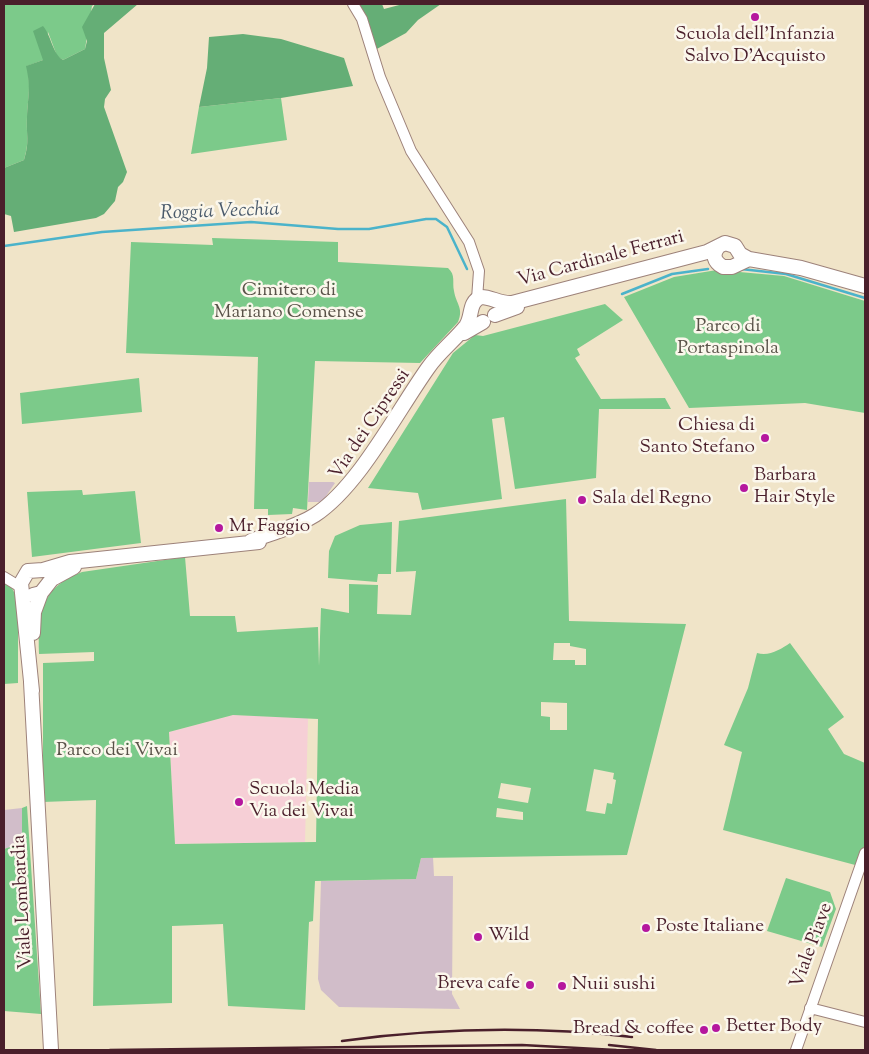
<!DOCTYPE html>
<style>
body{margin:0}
#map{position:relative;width:869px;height:1054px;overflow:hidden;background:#f0e4c8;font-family:"Sorts Mill Goudy",serif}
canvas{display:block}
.frame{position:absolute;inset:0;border:5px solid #4a1f2b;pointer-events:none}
</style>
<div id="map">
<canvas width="869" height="1054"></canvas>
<div class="frame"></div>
</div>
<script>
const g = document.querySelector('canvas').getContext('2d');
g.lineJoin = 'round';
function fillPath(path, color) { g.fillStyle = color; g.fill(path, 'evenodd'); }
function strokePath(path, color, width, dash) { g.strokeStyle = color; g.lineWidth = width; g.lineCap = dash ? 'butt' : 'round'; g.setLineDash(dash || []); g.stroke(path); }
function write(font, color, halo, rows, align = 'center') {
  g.font = font + ' "Sorts Mill Goudy",serif'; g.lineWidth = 5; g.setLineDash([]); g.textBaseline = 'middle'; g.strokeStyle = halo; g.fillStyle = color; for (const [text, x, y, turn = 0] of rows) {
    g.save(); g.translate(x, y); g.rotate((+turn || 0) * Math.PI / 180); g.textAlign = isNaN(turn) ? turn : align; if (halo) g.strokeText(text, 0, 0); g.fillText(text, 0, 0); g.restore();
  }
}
const built = new Path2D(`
 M233 715 308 718 305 842 175 844 169 732Z`);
const industrial = new Path2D(`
 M309 482H333L335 483 322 502H308Z
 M22 808V843L4 849V810Z
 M433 857 434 876H453L452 994 460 1009 339 1007 321 990 318 979 321 881 416 879 421 858Z`);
const green = new Path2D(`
 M4 4H95L92 6 85 49 63 60 57 56 48 32 43 60 27 66C31 88 28 96 27 117 26 137 30 139 24 160L4 168Z
 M281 98 287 140 191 154 199 107Z
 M212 238 338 242V262L448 268C456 275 452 282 454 291 456 304 464 308 458 322L420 363 315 361 307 510 293 508 292 514 268 515V509H254L258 357 126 353 131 242 213 245Z
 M717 270 784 276 865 301V413L805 403 689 408 624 297 674 277Z
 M605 304 623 320 577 349 580 355 575 358 601 399 665 398 671 409H599L596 478 515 489 504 417 492 419 502 499 422 510 418 493 368 488 453 353 475 335 483 336Z
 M139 378 142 412 22 424 20 393Z
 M82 490 83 495 135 491 141 543 32 557 27 492Z
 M566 499 569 621 686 624 627 855 421 858 416 879 315 881 313 921 309 922 305 1010 228 1006 223 924 172 926V1003L93 1006 96 800 43 802V663L94 661V652L39 654C38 613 40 588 82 572L185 557 190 616H235L237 632 318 627 319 666 321 608 349 613V584L378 585 377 614 411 615 416 571 396 572 399 521ZM554 643H570V646L586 649V665H575V660H553ZM541 702 567 703V730H550V717L541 716ZM233 715 318 719 316 842 175 844 169 732ZM594 769 614 773 613 779 616 780 612 804 607 803 605 814 586 811ZM501 783 531 788 528 803 498 798ZM497 808 523 812V820L496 817Z
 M392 522 391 574H378L377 582 328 578 329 551 335 536 360 525Z
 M4 583 12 588 18 600V683L4 684Z
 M790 643 844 717 828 729 844 754 865 763V843L859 866 723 830 742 752 724 745 748 688 757 653C769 657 781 649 790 643Z
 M27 806 41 1014 4 1011V849L22 843V808Z
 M786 878 830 892 836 909 822 947 767 931Z`);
const forest = new Path2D(`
 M95 4H138L104 33V58L111 90 105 99 104 107 127 172 123 182 118 187 115 201 104 214 96 218 14 232 11 216 4 214V168L24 160C30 141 26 136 27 117 28 96 31 88 26 66L43 60 33 31 43 26C52 37 52 53 63 60L85 49 87 41 82 27Z
 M356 4H382L384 9 403 4H441L418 20 406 33 375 50Z
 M243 34 281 39 344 58 353 86 281 98 199 107 207 68 209 37Z`);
const stream = new Path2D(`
 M4 246 102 232 251 222 338 229H369L426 219H436L447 227 467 269
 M741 269 786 274 865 298
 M622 294 672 274 708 269`);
const minor = new Path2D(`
 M353 4 362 19 380 77 411 151 469 242 479 271 477 299
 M4 577 22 588
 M810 1008 865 1022
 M796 1050 865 853`);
const major = new Path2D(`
 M718 247C712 255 714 262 723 267H732L749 259
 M495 315 517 307
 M464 333 483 322
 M251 541C272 532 295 528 315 515 359 486 396 413 428 368 439 352 454 341 466 326 473 316 468 302 481 297 492 297 500 304 512 303L707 252 725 243 735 246 740 254 749 259 801 268 865 286
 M33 595 41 593 52 579 74 567
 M33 633 34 612 41 593
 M31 682 51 1050
 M32 691 21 583 28 571 43 570 70 562 259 542`);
const rail = new Path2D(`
 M342 1041C438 1028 535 1026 632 1037
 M609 1045 656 1050
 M110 1050 522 1045 616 1050`);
const markers = [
 [755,17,5,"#b5179e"],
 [765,438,5,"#b5179e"],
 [744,488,5,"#b5179e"],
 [582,500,5,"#b5179e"],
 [219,528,5,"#b5179e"],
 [239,802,5,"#b5179e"],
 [646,928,5,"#b5179e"],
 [478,937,5,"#b5179e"],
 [530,985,5,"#b5179e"],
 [562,986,5,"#b5179e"],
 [716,1028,5,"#b5179e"],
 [704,1030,5,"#b5179e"]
];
const poiNames = [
 ["Scuola dell'Infanzia",755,36,"center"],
 ["Salvo D'Acquisto",755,58,"center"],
 ["Chiesa di",755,427,"right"],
 ["Santo Stefano",755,449,"right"],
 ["Barbara",754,477],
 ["Hair Style",754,499],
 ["Sala del Regno",592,500],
 ["Mr Faggio",229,528],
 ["Scuola Media",249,791],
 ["Via dei Vivai",249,813],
 ["Poste Italiane",656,928],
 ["Wild",488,937],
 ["Breva cafe",520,985,"right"],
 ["Nuii sushi",572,986],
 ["Better Body",726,1028],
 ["Bread & coffee",694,1030,"right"]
];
const streetNames = [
 ["Via Cardinale Ferrari",601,260,-15],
 ["Via dei Cipressi",371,425,-56],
 ["Viale Lombardia",24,902,-93],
 ["Viale Piave",813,946,-70]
];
const parkNames = [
 ["Cimitero di",289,292],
 ["Mariano Comense",289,314],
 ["Parco di",728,328],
 ["Portaspinola",728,350],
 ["Parco dei Vivai",117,752]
];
const waterNames = [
 ["Roggia Vecchia",220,213,-2]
];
fillPath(built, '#f6cfd6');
fillPath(industrial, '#d1bdc9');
fillPath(green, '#7cca8a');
fillPath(forest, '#65ae76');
strokePath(stream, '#4bb3ca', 2.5);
strokePath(minor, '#9d827a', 12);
strokePath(major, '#9d827a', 16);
strokePath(minor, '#fff', 10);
strokePath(major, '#fff', 14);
strokePath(rail, '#4a1f2b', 2.5);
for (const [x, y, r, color] of markers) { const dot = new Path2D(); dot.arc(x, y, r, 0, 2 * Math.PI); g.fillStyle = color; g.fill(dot); strokePath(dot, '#fbf7ec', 2); }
write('19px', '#4a1f2b', '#fbf7ec', poiNames, 'left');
write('19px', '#4a1f2b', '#fbf7ec', streetNames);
write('19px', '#595248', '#fbf7ec', parkNames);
write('italic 20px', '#4a5a6b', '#fbf7ec', waterNames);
</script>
